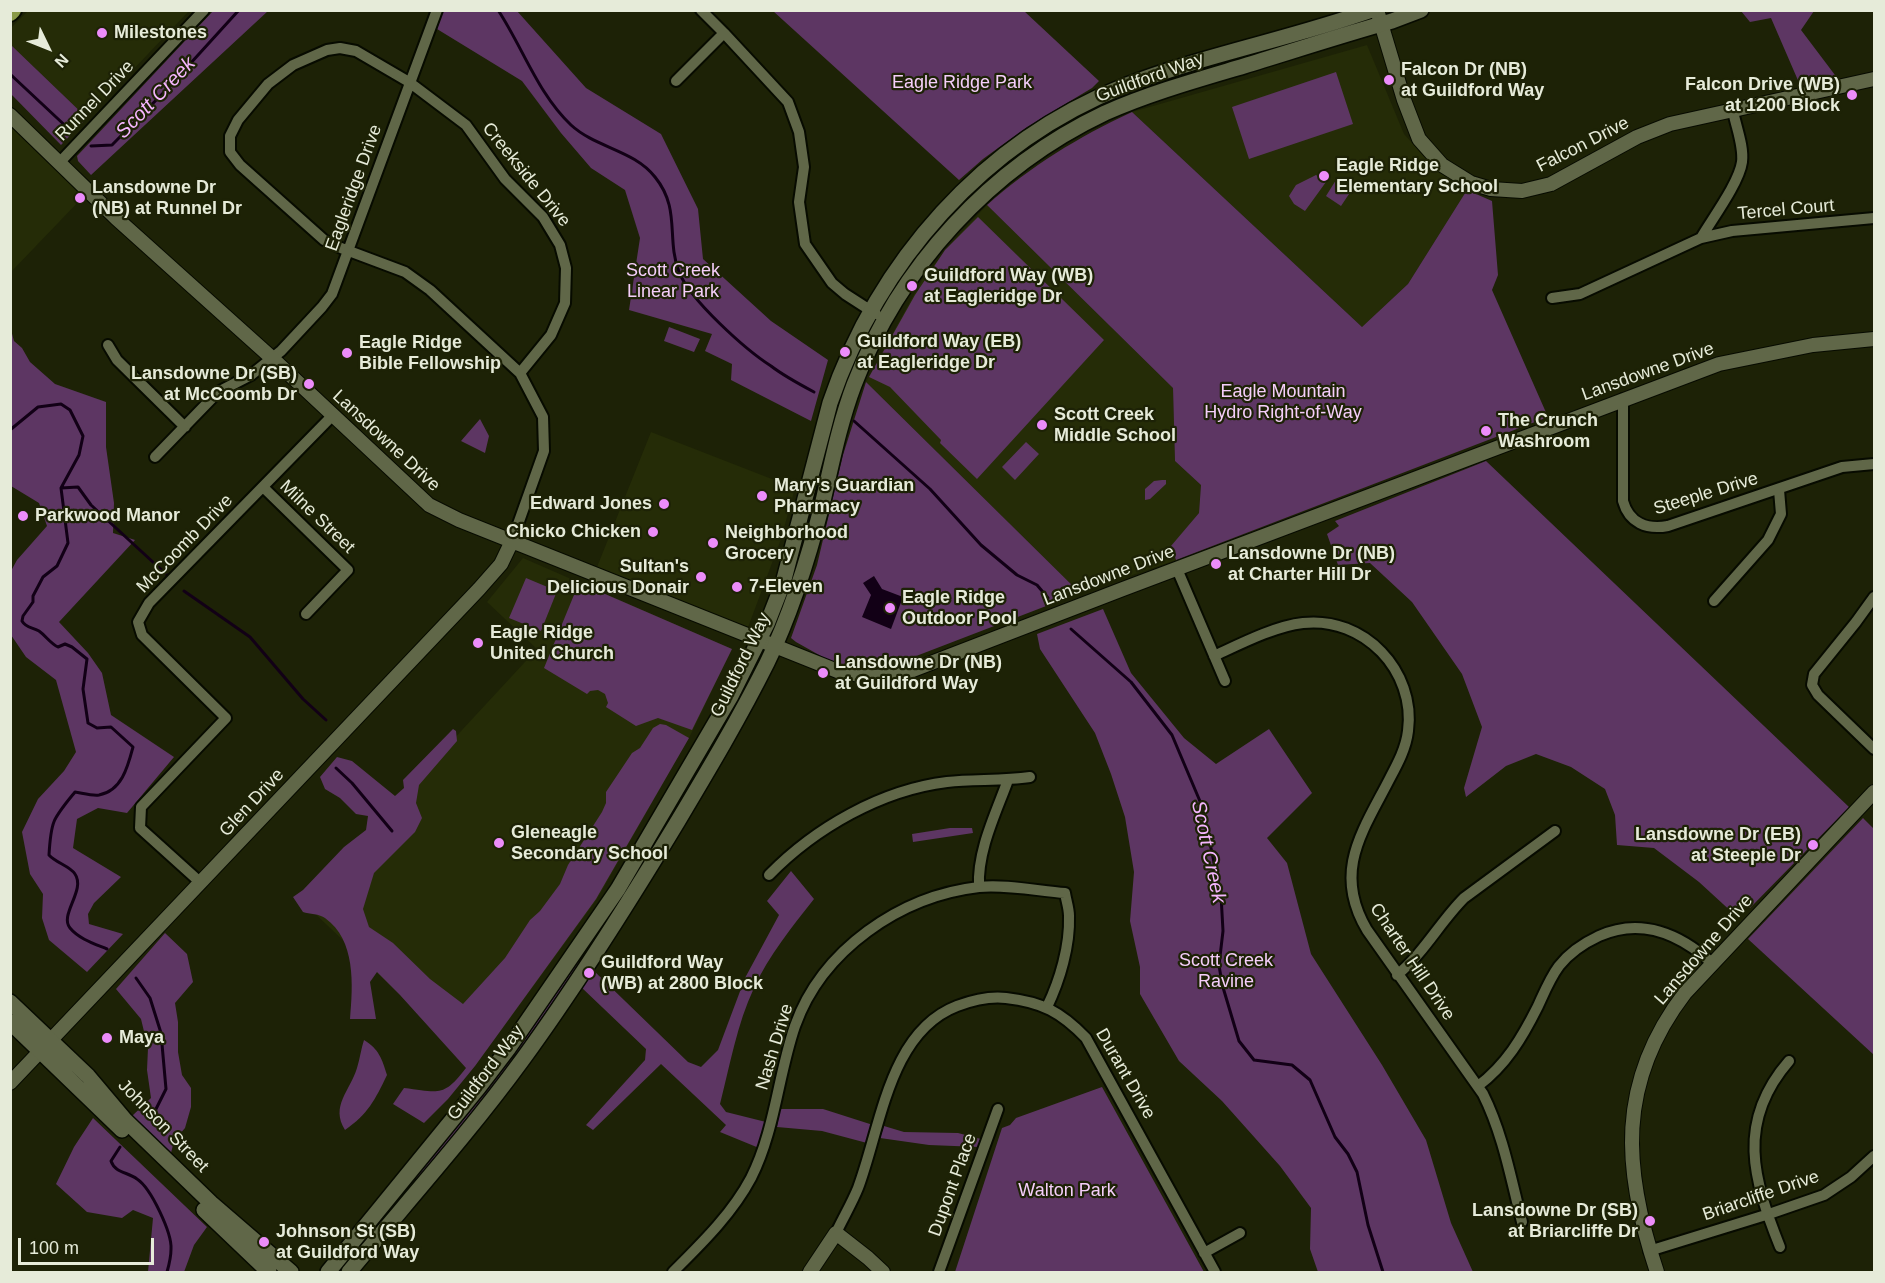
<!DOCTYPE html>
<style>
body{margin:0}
#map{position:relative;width:1885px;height:1283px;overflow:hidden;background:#1d2206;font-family:Arial,sans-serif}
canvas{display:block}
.frame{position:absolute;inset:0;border:12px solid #e6ebd9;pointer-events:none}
.north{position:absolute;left:18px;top:18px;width:60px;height:60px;-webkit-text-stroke:4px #1d2206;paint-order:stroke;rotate:133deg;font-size:16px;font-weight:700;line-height:24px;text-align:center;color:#e6ebd9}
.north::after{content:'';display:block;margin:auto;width:21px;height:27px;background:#e6ebd9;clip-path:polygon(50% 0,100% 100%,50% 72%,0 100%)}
.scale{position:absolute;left:18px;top:1238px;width:136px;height:27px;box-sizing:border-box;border:3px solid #e6ebd9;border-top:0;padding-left:8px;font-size:18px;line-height:21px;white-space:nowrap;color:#e6ebd9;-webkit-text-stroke:4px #1d2206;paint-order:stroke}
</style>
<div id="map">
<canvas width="1885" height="1283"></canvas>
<div class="frame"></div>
<div class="north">N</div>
<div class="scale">100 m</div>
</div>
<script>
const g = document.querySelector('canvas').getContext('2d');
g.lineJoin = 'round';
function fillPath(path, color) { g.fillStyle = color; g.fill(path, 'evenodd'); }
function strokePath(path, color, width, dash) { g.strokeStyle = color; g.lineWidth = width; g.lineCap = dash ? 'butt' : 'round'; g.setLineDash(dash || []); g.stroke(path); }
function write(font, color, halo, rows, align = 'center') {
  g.font = font + ' Arial,sans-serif'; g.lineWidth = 4.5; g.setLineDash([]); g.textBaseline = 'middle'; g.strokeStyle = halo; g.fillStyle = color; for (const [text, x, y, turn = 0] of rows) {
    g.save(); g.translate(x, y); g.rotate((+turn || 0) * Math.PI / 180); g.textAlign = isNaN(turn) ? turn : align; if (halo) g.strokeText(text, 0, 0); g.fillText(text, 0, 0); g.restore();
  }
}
const built = new Path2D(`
 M28 11H189L87 118 11 45 10 29Z
 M1367 45 1404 134 1429 162 1467 190 1408 284 1362 327 1132 112Z
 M11 127 83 197 11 272H10Z
 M987 205 1173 388 1175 461 1201 485 1199 513 1172 546 1176 560 1080 593 866 382 922 280 955 239Z
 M651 432 795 488 781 539 747 630 597 567Z
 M523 558 732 649 689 738 597 899 475 1066 307 906 400 797 537 649 487 602Z`);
const green = new Path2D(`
 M213 11H268L91 175 78 161 77 156Z
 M443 11H517L586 88 661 134 698 209 703 259 771 321 828 360 811 421 731 380 732 364 705 351 712 334 629 310 640 238 625 190 591 168 561 133 522 81 437 29Z
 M773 11H1024L1099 81 1092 88 1027 127 983 159 959 180Z
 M1741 11H1814L1801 30 1841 83 1800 85 1771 18 1750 22Z
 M1306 38 1049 139 1045 133 1084 110 1157 79Z
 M11 45 87 118 61 145 11 94Z
 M1336 72 1353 124 1249 159 1232 107Z
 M1132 112 1362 327 1408 284 1467 190 1492 201 1498 275 1492 290 1548 417 1176 560 1171 546 1199 513 1201 485 1175 461 1173 388 987 205C1031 166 1078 137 1132 112Z
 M1027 145 1031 151 883 302 897 278 963 198Z
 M1316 175 1326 182 1305 211 1294 204 1289 196 1296 185Z
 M1336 180 1351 191 1341 206 1326 196Z
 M978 217 1104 340 977 479 940 443 941 440 890 387 869 377 915 295 945 250Z
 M669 327 700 339 694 352 664 341Z
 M11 330 14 341 22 348 30 362 55 384 106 402V447L114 503 113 533 135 540 59 622 88 653 102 673 111 715 174 757 127 813 98 808 77 819 73 848 121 877 94 903 88 914 89 924 123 934 87 972 49 940 42 918 43 894 30 874 22 832 38 799 64 771 76 752 56 680 26 657 11 635V571L17 560 47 526 39 503 11 486Z
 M848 374 822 480 794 577 824 438Z
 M866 382 1080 593 885 668 844 669 796 642 791 638 817 565 843 455Z
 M480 419 489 436 485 453 461 441Z
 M1026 442 1039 454 1015 480 1002 467Z
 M1486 461 1849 807 1750 908 1746 904 1735 915 1699 882 1654 848 1617 845 1615 815 1605 789 1571 767 1536 754 1506 766 1466 797 1464 788 1482 727 1462 674 1412 602 1370 563 1338 565 1327 534 1339 526 1335 521Z
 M1162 480H1166V484L1150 499 1145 500V489L1154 481Z
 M526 578 557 591 541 631 509 618Z
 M582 584 732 649 692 730 658 718 636 726 606 707 608 703 605 694 598 690 590 691 587 694 544 668 576 590Z
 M1103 609 1131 673 1184 738 1216 764 1269 729 1312 793 1267 838 1287 863 1311 954 1382 1065 1426 1140 1451 1223 1473 1272H1318L1310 1249 1311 1208 1280 1166 1222 1101 1179 1061 1140 994V967L1130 921 1134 872 1125 817 1111 774 1095 733 1040 649 1037 634Z
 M660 724 666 725 689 738 596 899 475 1066 448 1099 424 1123 393 1104 404 1088C439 1092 443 1098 466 1068L400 995 377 972 370 982 376 1019H350C353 985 356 940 325 918 320 914 309 914 303 912L293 897 303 890 344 847 366 830 368 816 356 814 340 798 325 789 320 777 337 757 352 761 395 796 404 788 403 780 453 729 456 731 457 741 419 785 416 803 422 818 415 832 374 873 363 909 369 927 393 943 430 979 463 1004 505 958 530 920 540 911 560 884 568 865 602 812 606 803V792L632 753 640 748 653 728Z
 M703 755 707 756 661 839 542 1023 481 1103 417 1180 415 1178 418 1174C477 1100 536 1026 588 947 629 884 665 819 703 755Z
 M1863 818 1874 829V1055L1748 939Z
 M950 828H972L973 833 913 842 912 834Z
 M791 871 814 899C792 927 769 955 754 988 737 1024 730 1065 720 1104L726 1112 766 1122 759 1148 720 1132 726 1125 661 1064 593 1130 586 1125 645 1060 646 1049 581 987 593 970 688 1062 701 1067 718 1050 745 978 779 915 767 901Z
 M165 933 187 954 193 982 175 1003 178 1022V1052L182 1075 191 1088V1107L185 1128 174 1141 170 1157 132 1116 151 1098 147 1070 148 1048 141 1019 116 989Z
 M364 1040C379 1049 382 1059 387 1075 375 1100 368 1114 345 1130 330 1106 350 1091 357 1068 360 1058 361 1049 364 1040Z
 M1102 1087 1204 1272H955L1002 1128 1010 1125 1016 1118Z
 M780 1109H823L873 1125 867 1143 822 1131 777 1127Z
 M93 1118 207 1227 194 1245 184 1272H148L153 1218 133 1210 122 1218 87 1212 56 1184 74 1147Z
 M884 1126 904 1132 958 1133 981 1139 979 1147 929 1145 880 1138Z`);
const water = new Path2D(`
 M874 576 882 589 903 597 891 629 862 617 871 595 863 583Z`);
const stream = new Path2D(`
 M498 10C523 48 538 94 571 125 596 148 634 150 655 177 681 209 666 238 679 272 690 300 746 350 771 366 784 376 799 384 814 392
 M10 74 72 132
 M91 146 112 145 169 87 239 10
 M854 421 930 489 981 545 1017 575 1037 585 1048 598
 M10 430 38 407 61 404 70 410 83 436 79 455 61 488 68 543 57 566 43 577 33 596V602L23 616 22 621C26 628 32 627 39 631 46 636 50 643 58 647L65 644 72 647 87 659 83 689 88 723 97 728 111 727 133 747C128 766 122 791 99 795 92 796 82 793 75 792 53 819 51 820 49 855 56 863 70 866 75 874 86 890 59 915 70 928 79 939 95 944 107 949
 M61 488 78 487 91 505 167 575
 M184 591 250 637 303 699 326 720
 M1071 629 1131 682 1172 735 1180 754 1202 806 1221 895 1223 931 1219 965 1222 984 1239 1041 1254 1060 1292 1065 1310 1080 1335 1137 1348 1154 1357 1172 1368 1225 1383 1272
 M336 768 352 783 392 831
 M136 978 150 998 161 1033 166 1089 152 1117
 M120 1147 111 1161C115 1173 128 1172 137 1179 151 1188 172 1233 171 1249 171 1257 169 1265 167 1272`);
const minor = new Path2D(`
 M701 10 724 33 788 102 799 132 804 167 799 202 805 244 832 283 845 294 876 314
 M676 81 724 33
 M59 163 204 10
 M1701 238C1712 219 1739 183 1742 162 1744 146 1736 127 1733 111
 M1552 298 1580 294 1701 238 1732 231 1874 218
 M108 345 117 360 185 427
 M1623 399V501C1629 523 1647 530 1668 526L1842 467 1874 464
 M155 457 218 392 251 375 281 351 322 307 332 294 437 10
 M263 487 348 570 306 614
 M512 541 544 451 543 417 520 373 430 290 405 272 341 248 324 240 240 165 230 152V136L238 120 268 84 293 65 327 50 340 48 356 51 409 82 466 125 505 179 543 217 560 245 566 268 565 303 551 335 520 373
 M1177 569 1225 681
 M1874 597 1856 622 1814 674 1812 685 1818 695 1874 749
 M1714 601 1768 540 1781 514 1779 490
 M1214 656C1240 644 1275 626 1303 623 1364 616 1416 671 1408 731 1406 748 1398 763 1390 778 1363 831 1332 871 1367 930L1483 1094C1503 1134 1511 1179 1522 1222
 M769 875C815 828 881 790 947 782 974 779 1002 781 1030 777
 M201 883 140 828 141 807 226 718 142 635 138 622 149 603 332 416
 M979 887C977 851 996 813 1008 780
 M1397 975C1424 953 1440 922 1464 898L1555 831
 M1478 1086C1506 1065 1522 1038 1538 1006 1544 993 1550 978 1559 966 1570 952 1584 943 1599 936 1641 917 1680 934 1712 963
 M836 1233C843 1218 852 1203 858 1188 881 1127 889 1032 957 1006 973 1000 989 996 1006 998 1042 1002 1061 1012 1086 1038L1215 1272
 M1780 1247C1753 1179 1736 1122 1789 1061
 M1649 1251 1769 1214 1824 1195 1851 1177 1874 1156
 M1204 1253 1240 1233
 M673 1272C701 1244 732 1214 751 1178 775 1131 778 1075 795 1026 822 950 900 896 979 887 1004 884 1039 891 1065 893 1066 900 1069 908 1069 916 1070 946 1060 980 1047 1007
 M939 1272 998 1109`);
const tertiary = new Path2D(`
 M1377 10 1404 100 1419 139 1442 165 1471 183 1491 189 1522 191 1551 184 1637 137 1670 124 1874 79
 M10 115 116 218 273 359 429 505 459 520 840 672 875 677 905 673 1123 589 1719 364 1813 345 1874 339
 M10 1083 479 589 501 564 512 541
 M810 1272 836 1233 868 1258 883 1272
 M1657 1272C1623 1170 1616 1083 1685 993L1874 792`);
const secondary = new Path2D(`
 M10 1002 88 1076 126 1121 211 1203 291 1272
 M10 1022 122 1130
 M204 1210 269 1272
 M328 1272 479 1087 508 1049 618 889 731 696 767 624 783 583 830 403C878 262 983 142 1124 86 1204 55 1290 39 1372 10
 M349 1272C407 1202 469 1133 523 1059 579 982 629 902 678 821 709 769 740 717 767 663 792 612 809 556 823 501 832 462 840 422 854 385 899 267 991 167 1105 113 1150 93 1197 80 1244 66 1293 51 1342 35 1392 21L1421 10`);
const primary = new Path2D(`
 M10 13 13 10`);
const markers = [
 [102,33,6,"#ec8cfa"],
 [1389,80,6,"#ec8cfa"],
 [1852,95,6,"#ec8cfa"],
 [1324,176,6,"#ec8cfa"],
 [80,198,6,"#ec8cfa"],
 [912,286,6,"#ec8cfa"],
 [845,352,6,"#ec8cfa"],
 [347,353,6,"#ec8cfa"],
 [309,384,6,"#ec8cfa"],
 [1042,425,6,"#ec8cfa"],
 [1486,431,6,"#ec8cfa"],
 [762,496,6,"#ec8cfa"],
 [664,504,6,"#ec8cfa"],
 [23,516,6,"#ec8cfa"],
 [653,532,6,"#ec8cfa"],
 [713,543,6,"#ec8cfa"],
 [1216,564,6,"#ec8cfa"],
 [701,577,6,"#ec8cfa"],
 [737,587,6,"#ec8cfa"],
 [890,608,6,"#ec8cfa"],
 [478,643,6,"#ec8cfa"],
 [823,673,6,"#ec8cfa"],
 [499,843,6,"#ec8cfa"],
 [1813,845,6,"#ec8cfa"],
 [589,973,6,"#ec8cfa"],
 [107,1038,6,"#ec8cfa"],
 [1650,1221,6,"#ec8cfa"],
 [264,1242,6,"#ec8cfa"]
];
const poiNames = [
 ["Milestones",114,33],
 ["Falcon Dr (NB)",1401,70],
 ["at Guildford Way",1401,91],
 ["Falcon Drive (WB)",1840,85,"right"],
 ["at 1200 Block",1840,106,"right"],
 ["Eagle Ridge",1336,166],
 ["Elementary School",1336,187],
 ["Lansdowne Dr",92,188],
 ["(NB) at Runnel Dr",92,209],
 ["Guildford Way (WB)",924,276],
 ["at Eagleridge Dr",924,297],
 ["Guildford Way (EB)",857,342],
 ["at Eagleridge Dr",857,363],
 ["Eagle Ridge",359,343],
 ["Bible Fellowship",359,364],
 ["Lansdowne Dr (SB)",297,374,"right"],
 ["at McCoomb Dr",297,395,"right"],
 ["Scott Creek",1054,415],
 ["Middle School",1054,436],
 ["The Crunch",1498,421],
 ["Washroom",1498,442],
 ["Mary's Guardian",774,486],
 ["Pharmacy",774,507],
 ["Edward Jones",652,504,"right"],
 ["Parkwood Manor",35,516],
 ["Chicko Chicken",641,532,"right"],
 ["Neighborhood",725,533],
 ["Grocery",725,554],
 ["Lansdowne Dr (NB)",1228,554],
 ["at Charter Hill Dr",1228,575],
 ["Sultan's",689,567,"right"],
 ["Delicious Donair",689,588,"right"],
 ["7-Eleven",749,587],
 ["Eagle Ridge",902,598],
 ["Outdoor Pool",902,619],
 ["Eagle Ridge",490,633],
 ["United Church",490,654],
 ["Lansdowne Dr (NB)",835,663],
 ["at Guildford Way",835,684],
 ["Gleneagle",511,833],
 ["Secondary School",511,854],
 ["Lansdowne Dr (EB)",1801,835,"right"],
 ["at Steeple Dr",1801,856,"right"],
 ["Guildford Way",601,963],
 ["(WB) at 2800 Block",601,984],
 ["Maya",119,1038],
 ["Lansdowne Dr (SB)",1638,1211,"right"],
 ["at Briarcliffe Dr",1638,1232,"right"],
 ["Johnson St (SB)",276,1232],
 ["at Guildford Way",276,1253]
];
const streetNames = [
 ["Guildford Way",1150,78,-20],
 ["Runnel Drive",95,101,-46],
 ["Falcon Drive",1583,145,-27],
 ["Creekside Drive",526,175,51],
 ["Eagleridge Drive",354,188,-70],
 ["Tercel Court",1786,210,-5],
 ["Lansdowne Drive",1648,372,-20],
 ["Lansdowne Drive",386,441,43],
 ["Steeple Drive",1706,494,-17],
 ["Milne Street",317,517,44],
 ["McCoomb Drive",185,544,-46],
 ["Lansdowne Drive",1109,576,-21],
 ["Guildford Way",741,665,-64],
 ["Glen Drive",252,803,-47],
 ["Lansdowne Drive",1704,950,-49],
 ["Charter Hill Drive",1412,962,56],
 ["Nash Drive",775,1047,-73],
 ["Guildford Way",486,1073,-53],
 ["Durant Drive",1125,1074,60],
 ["Johnson Street",163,1126,46],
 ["Dupont Place",953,1185,-70],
 ["Briarcliffe Drive",1761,1196,-19]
];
const parkNames = [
 ["Eagle Ridge Park",962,83],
 ["Scott Creek",673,271],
 ["Linear Park",673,292],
 ["Eagle Mountain",1283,392],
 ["Hydro Right-of-Way",1283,413],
 ["Scott Creek",1226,961],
 ["Ravine",1226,982],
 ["Walton Park",1067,1191]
];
const waterNames = [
 ["Scott Creek",156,98,-46],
 ["Scott Creek",1208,852,78]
];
fillPath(built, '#252c07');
fillPath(green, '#5d3663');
fillPath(water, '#120016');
strokePath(stream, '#120016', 3);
strokePath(minor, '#070b00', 14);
strokePath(tertiary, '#070b00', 16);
strokePath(secondary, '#070b00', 18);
strokePath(primary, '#070b00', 20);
strokePath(minor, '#606748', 10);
strokePath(tertiary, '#606748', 14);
strokePath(secondary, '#606748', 15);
strokePath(primary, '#899947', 16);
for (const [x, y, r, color] of markers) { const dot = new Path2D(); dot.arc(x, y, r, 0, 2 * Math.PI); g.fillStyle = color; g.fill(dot); strokePath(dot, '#1d2206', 2); }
write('bold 18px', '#e6ebd9', '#1d2206', poiNames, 'left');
write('18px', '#e6ebd9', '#1d2206', streetNames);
write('18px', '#f5cefa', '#1d2206', parkNames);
write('italic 20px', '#f5b6fe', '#1d2206', waterNames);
</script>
